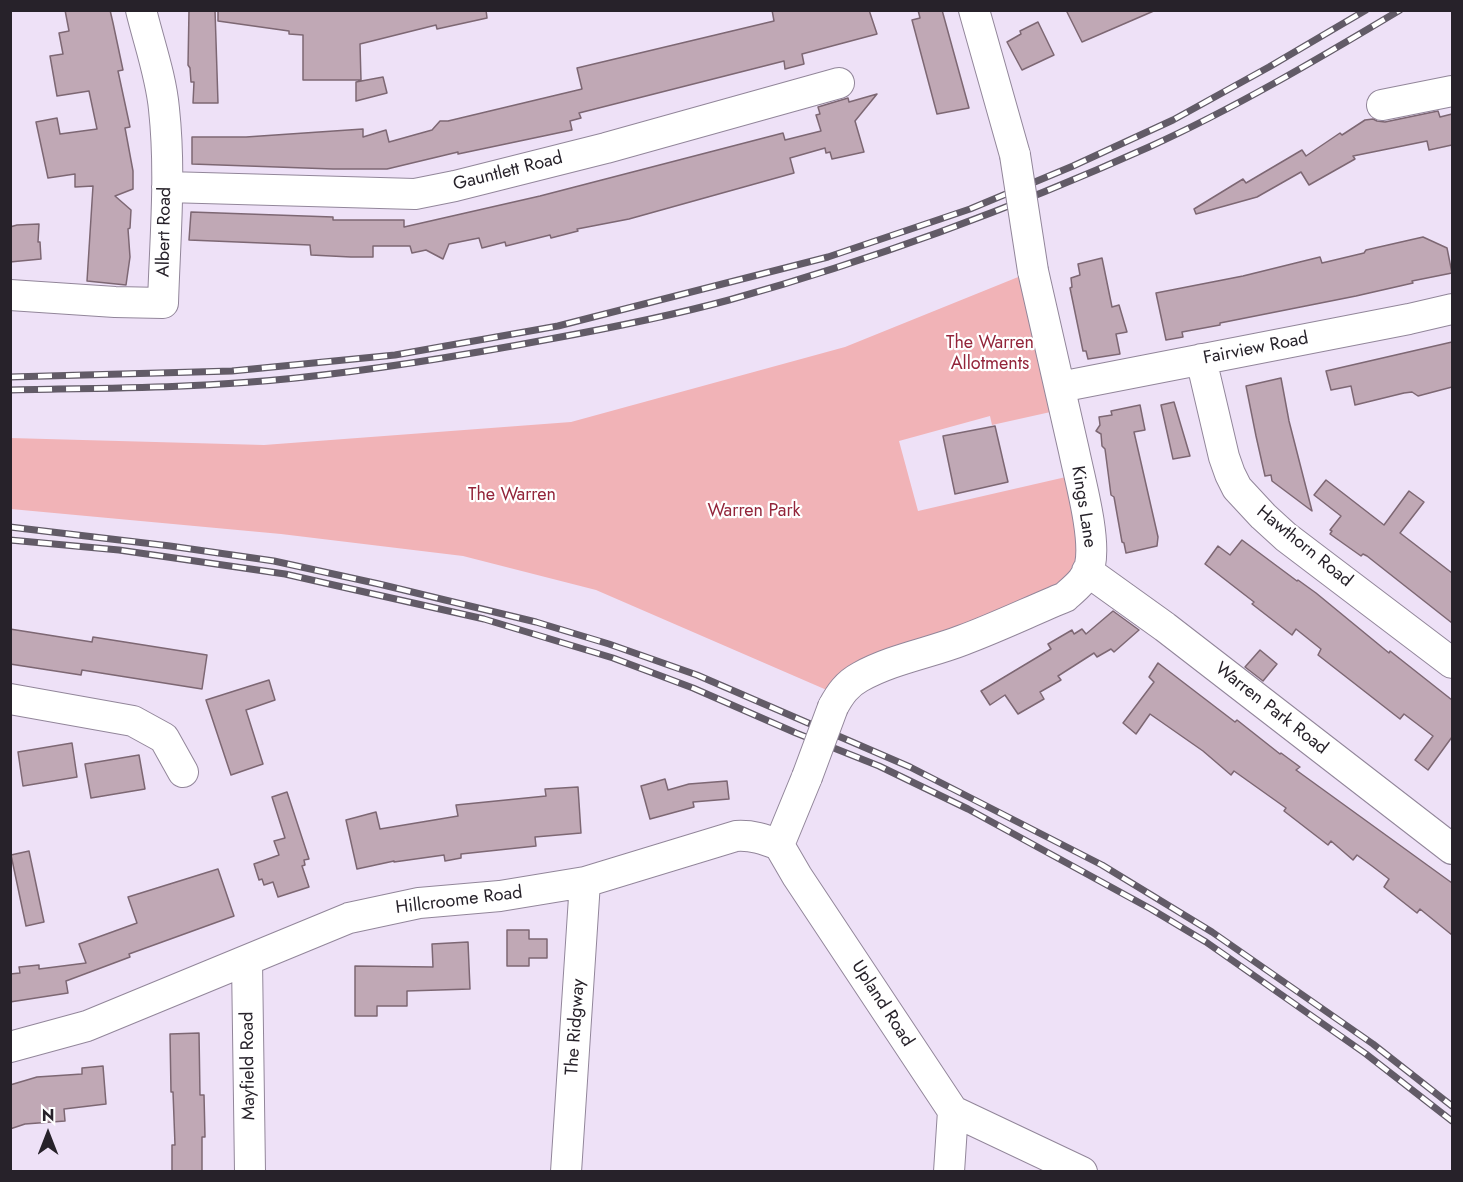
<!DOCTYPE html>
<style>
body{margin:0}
#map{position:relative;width:1463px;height:1182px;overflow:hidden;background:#eee1f7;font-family:Jost,sans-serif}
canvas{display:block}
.frame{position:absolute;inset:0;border:12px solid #27222a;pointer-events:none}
.north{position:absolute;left:18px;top:1104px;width:60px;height:60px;-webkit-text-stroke:4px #fff;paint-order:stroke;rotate:0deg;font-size:16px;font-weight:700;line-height:24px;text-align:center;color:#27222a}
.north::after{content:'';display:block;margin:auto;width:21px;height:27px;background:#27222a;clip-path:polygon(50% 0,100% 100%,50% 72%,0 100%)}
</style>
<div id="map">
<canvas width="1463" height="1182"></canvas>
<div class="frame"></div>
<div class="north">N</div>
</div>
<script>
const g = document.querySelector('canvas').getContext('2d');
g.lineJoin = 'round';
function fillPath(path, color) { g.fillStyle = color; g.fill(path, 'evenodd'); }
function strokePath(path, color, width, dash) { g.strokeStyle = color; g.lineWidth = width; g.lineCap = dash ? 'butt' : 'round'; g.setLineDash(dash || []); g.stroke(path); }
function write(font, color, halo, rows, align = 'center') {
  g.font = font + ' Jost,sans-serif'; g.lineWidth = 4.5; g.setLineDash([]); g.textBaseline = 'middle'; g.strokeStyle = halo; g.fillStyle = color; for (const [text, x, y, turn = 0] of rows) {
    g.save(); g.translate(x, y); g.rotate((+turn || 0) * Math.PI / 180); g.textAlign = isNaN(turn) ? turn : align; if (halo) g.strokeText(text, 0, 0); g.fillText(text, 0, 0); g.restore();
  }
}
const green = new Path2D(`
 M1033 271 1064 409 992 425 990 416 899 441 918 511 1079 474 1084 572 829 691 596 590 463 556 281 534 11 509 10 438 264 445 571 422 845 347Z`);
const building = new Path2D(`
 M65 10H110L113 23 123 70 118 71 130 127 125 128 133 171V189L115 196 131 210 130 228 128 229 130 257 126 285 87 281 93 186 75 187V174L48 178 36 122 57 118 60 134 97 129 89 91 57 96 50 56 63 54 59 33 69 31Z
 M189 10H215L218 103H193L194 82H191L190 68 188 65Z
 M218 10H486L487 18 437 29 436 25 360 44 361 80H303V35L289 34V31L218 21Z
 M772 10H869L877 34 802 54 804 64 785 69 784 61 579 113 581 118 570 121 572 130 458 154V152L387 169H333L192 164V137H246L363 129V137L386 130 389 142 432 130 440 121H448L582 89 577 68 774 21Z
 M918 10H942L969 108 937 114 912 20 920 18Z
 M1066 10H1156L1082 42Z
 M1038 22 1054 55 1022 70 1007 42 1021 34 1020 31Z
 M383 77 387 93 356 101V82Z
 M877 94 855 121 864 152 832 159 830 152 826 153 825 148 790 158 794 173 629 219 577 229 578 231 551 238 550 235 506 246 505 242 482 248 479 238 449 244 443 259 426 250 412 253 410 246H373V257H351L311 255 310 245 189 240 191 212 333 217V220H404V227L540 196 783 133 785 140 821 131 816 115 820 114 818 107 848 98 849 102Z
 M1438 111 1440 117 1452 114V145L1429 150 1427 141 1353 156 1355 159 1309 185 1301 172 1257 197 1196 214 1194 209 1243 179 1246 183 1302 150 1306 156 1340 133 1342 135 1365 120 1373 119 1377 121 1385 122Z
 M39 224 38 242H40L41 259 10 262V227L17 225Z
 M1423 237 1447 248 1452 273 1412 281 1413 283 1356 296 1220 323V325L1182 332 1183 337 1166 340 1156 293 1243 276 1320 257 1322 263 1364 253 1366 250Z
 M1102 258 1112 307 1119 305 1127 332 1116 334 1120 354 1088 359 1086 351H1083L1070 288 1072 287 1071 278 1080 275 1078 264Z
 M1452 342V387L1418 396 1412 392 1404 393 1355 405 1351 386 1331 390 1326 371Z
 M1281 378 1289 421 1312 511 1272 481 1271 475 1265 476 1256 436 1246 386Z
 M1174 402 1190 456 1173 459 1161 405Z
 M1140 405 1145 430 1134 432 1158 537 1157 546 1126 553 1124 543 1122 542 1114 497 1111 495 1105 449 1102 446 1101 434 1096 431 1100 425 1099 417 1112 415 1111 411Z
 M995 426 1008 482 955 494 943 436Z
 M1326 480 1384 525 1409 491 1424 502 1400 533 1452 573V623L1367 556 1363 554 1361 556 1330 534 1332 531 1330 530 1341 516 1314 495Z
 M1242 540 1297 581 1298 580 1316 593 1389 653 1390 651 1452 700V737L1428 770 1415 760 1433 736 1404 714 1400 719 1318 655 1321 649 1296 629 1292 635 1252 604 1254 602 1205 564 1218 546 1230 555Z
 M1113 611 1139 630 1114 652 1111 649 1097 657 1094 653 1058 676 1061 680 1040 692 1044 699 1018 714 1005 695 990 705 981 691 1051 649 1048 644 1072 630 1074 634 1082 629 1086 634Z
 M10 629 92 642 93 637 207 655 202 689 82 670 81 675 10 664Z
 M1260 650 1277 664 1263 681 1245 667Z
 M1158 663 1235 722 1237 720 1280 754 1281 753 1300 767 1296 770 1452 883V935L1420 909 1417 913 1384 887 1389 879 1372 866 1357 855 1353 860 1331 841 1328 845 1284 811 1286 808 1234 771 1231 775 1203 751 1150 714 1136 734 1123 723 1154 682 1149 677Z
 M269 680 275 700 246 710 263 764 231 775 206 700Z
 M72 743 77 777 23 786 18 752Z
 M139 755 145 789 91 798 85 764Z
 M665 779 668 790 689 784 727 781 729 799 693 802 694 807 650 819 641 786Z
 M578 787 581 833 535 837 536 846 461 854V858L445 861 444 855 394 862V861L357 869 346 820 376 812 380 829 458 816 456 805 546 796 545 789Z
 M287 792 309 859 304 860 305 865 302 866 309 887 278 897 273 882 264 885 262 879 259 880 254 864 279 855 274 841 285 838 272 797Z
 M29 851 44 922 26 926 11 855Z
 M218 869 234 916 129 954 130 957 66 981 68 993 10 1002V974L20 973 19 967 39 965V969L86 963 79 944 137 923 128 897Z
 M507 930H529V939H547V958H529V966H507Z
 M468 942 470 989 407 991V1006H377V1016H355V966L433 967 432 944Z
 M199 1033 200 1095H204L205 1137H202V1172H172V1145H175L173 1092H171L170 1034Z
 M103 1066 106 1104 64 1109 65 1121 25 1124 10 1129V1085L37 1077 82 1074V1068Z`);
const minor = new Path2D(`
 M974 10 1015 155
 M1382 105 1452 91
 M167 187 415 194 455 186 606 148 839 83
 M10 295 115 302 163 303C165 239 171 173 164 109 161 76 149 43 141 10
 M1201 359 1224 457 1230 474 1237 488 1263 516 1286 537 1452 663
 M1060 387 1409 319 1452 309
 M1087 571 1165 627 1452 849
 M10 699 133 721 164 738 183 772
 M833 707C840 694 847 684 860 677 892 659 930 653 963 640 998 627 1031 611 1065 597 1075 588 1087 579 1090 565 1096 537 1080 480 1074 451 1060 391 1047 331 1033 271
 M779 845 797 876 953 1111 949 1172
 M779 845 807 777
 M247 961 250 1172
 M10 1047 87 1026 349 918 419 903 500 896 585 882 736 836C752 835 764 839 779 845
 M953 1111 1082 1172
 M566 1172 585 882`);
const rail = new Path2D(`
 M10 377 232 371 395 355 558 326 828 257 970 209 1073 166 1173 120 1269 67 1366 10
 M10 390C106 388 202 388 296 378 381 369 466 355 550 339 610 328 670 316 729 300 872 260 1013 208 1149 147 1235 108 1318 59 1400 10
 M10 527 170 546 274 561 379 584 536 622 609 644 697 675 910 767 1102 865 1212 932 1373 1044 1452 1106
 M10 540 119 550 285 574 484 619 613 658 693 688 796 733 879 766 968 809 1151 909 1206 942 1366 1054 1452 1121`);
const minorBridge = new Path2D(`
 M1015 155 1033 271
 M807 777 833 707`);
const streetNames = [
 ["Gauntlett Road",508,172,-14],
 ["Albert Road",165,232,-89],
 ["Fairview Road",1256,349,-11],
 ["Kings Lane",1083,507,81],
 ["Hawthorn Road",1304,547,39],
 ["Warren Park Road",1271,709,38],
 ["Hillcroome Road",459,901,-7],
 ["Upland Road",882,1004,57],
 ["The Ridgway",576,1027,-86],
 ["Mayfield Road",249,1066,-91]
];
const parkNames = [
 ["The Warren",990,344],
 ["Allotments",990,365],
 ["The Warren",512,496],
 ["Warren Park",754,512]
];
fillPath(green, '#f1b3b7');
fillPath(building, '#c0a8b5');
strokePath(building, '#7d6773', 1.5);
strokePath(minor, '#92869a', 32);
strokePath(minor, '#fff', 30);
strokePath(rail, '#625b67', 7);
strokePath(rail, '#fff', 4.5, [14]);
strokePath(minorBridge, '#92869a', 32, []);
strokePath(minorBridge, '#fff', 30);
write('18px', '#27222a', '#fff', streetNames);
write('18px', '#93253a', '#fff', parkNames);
</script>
